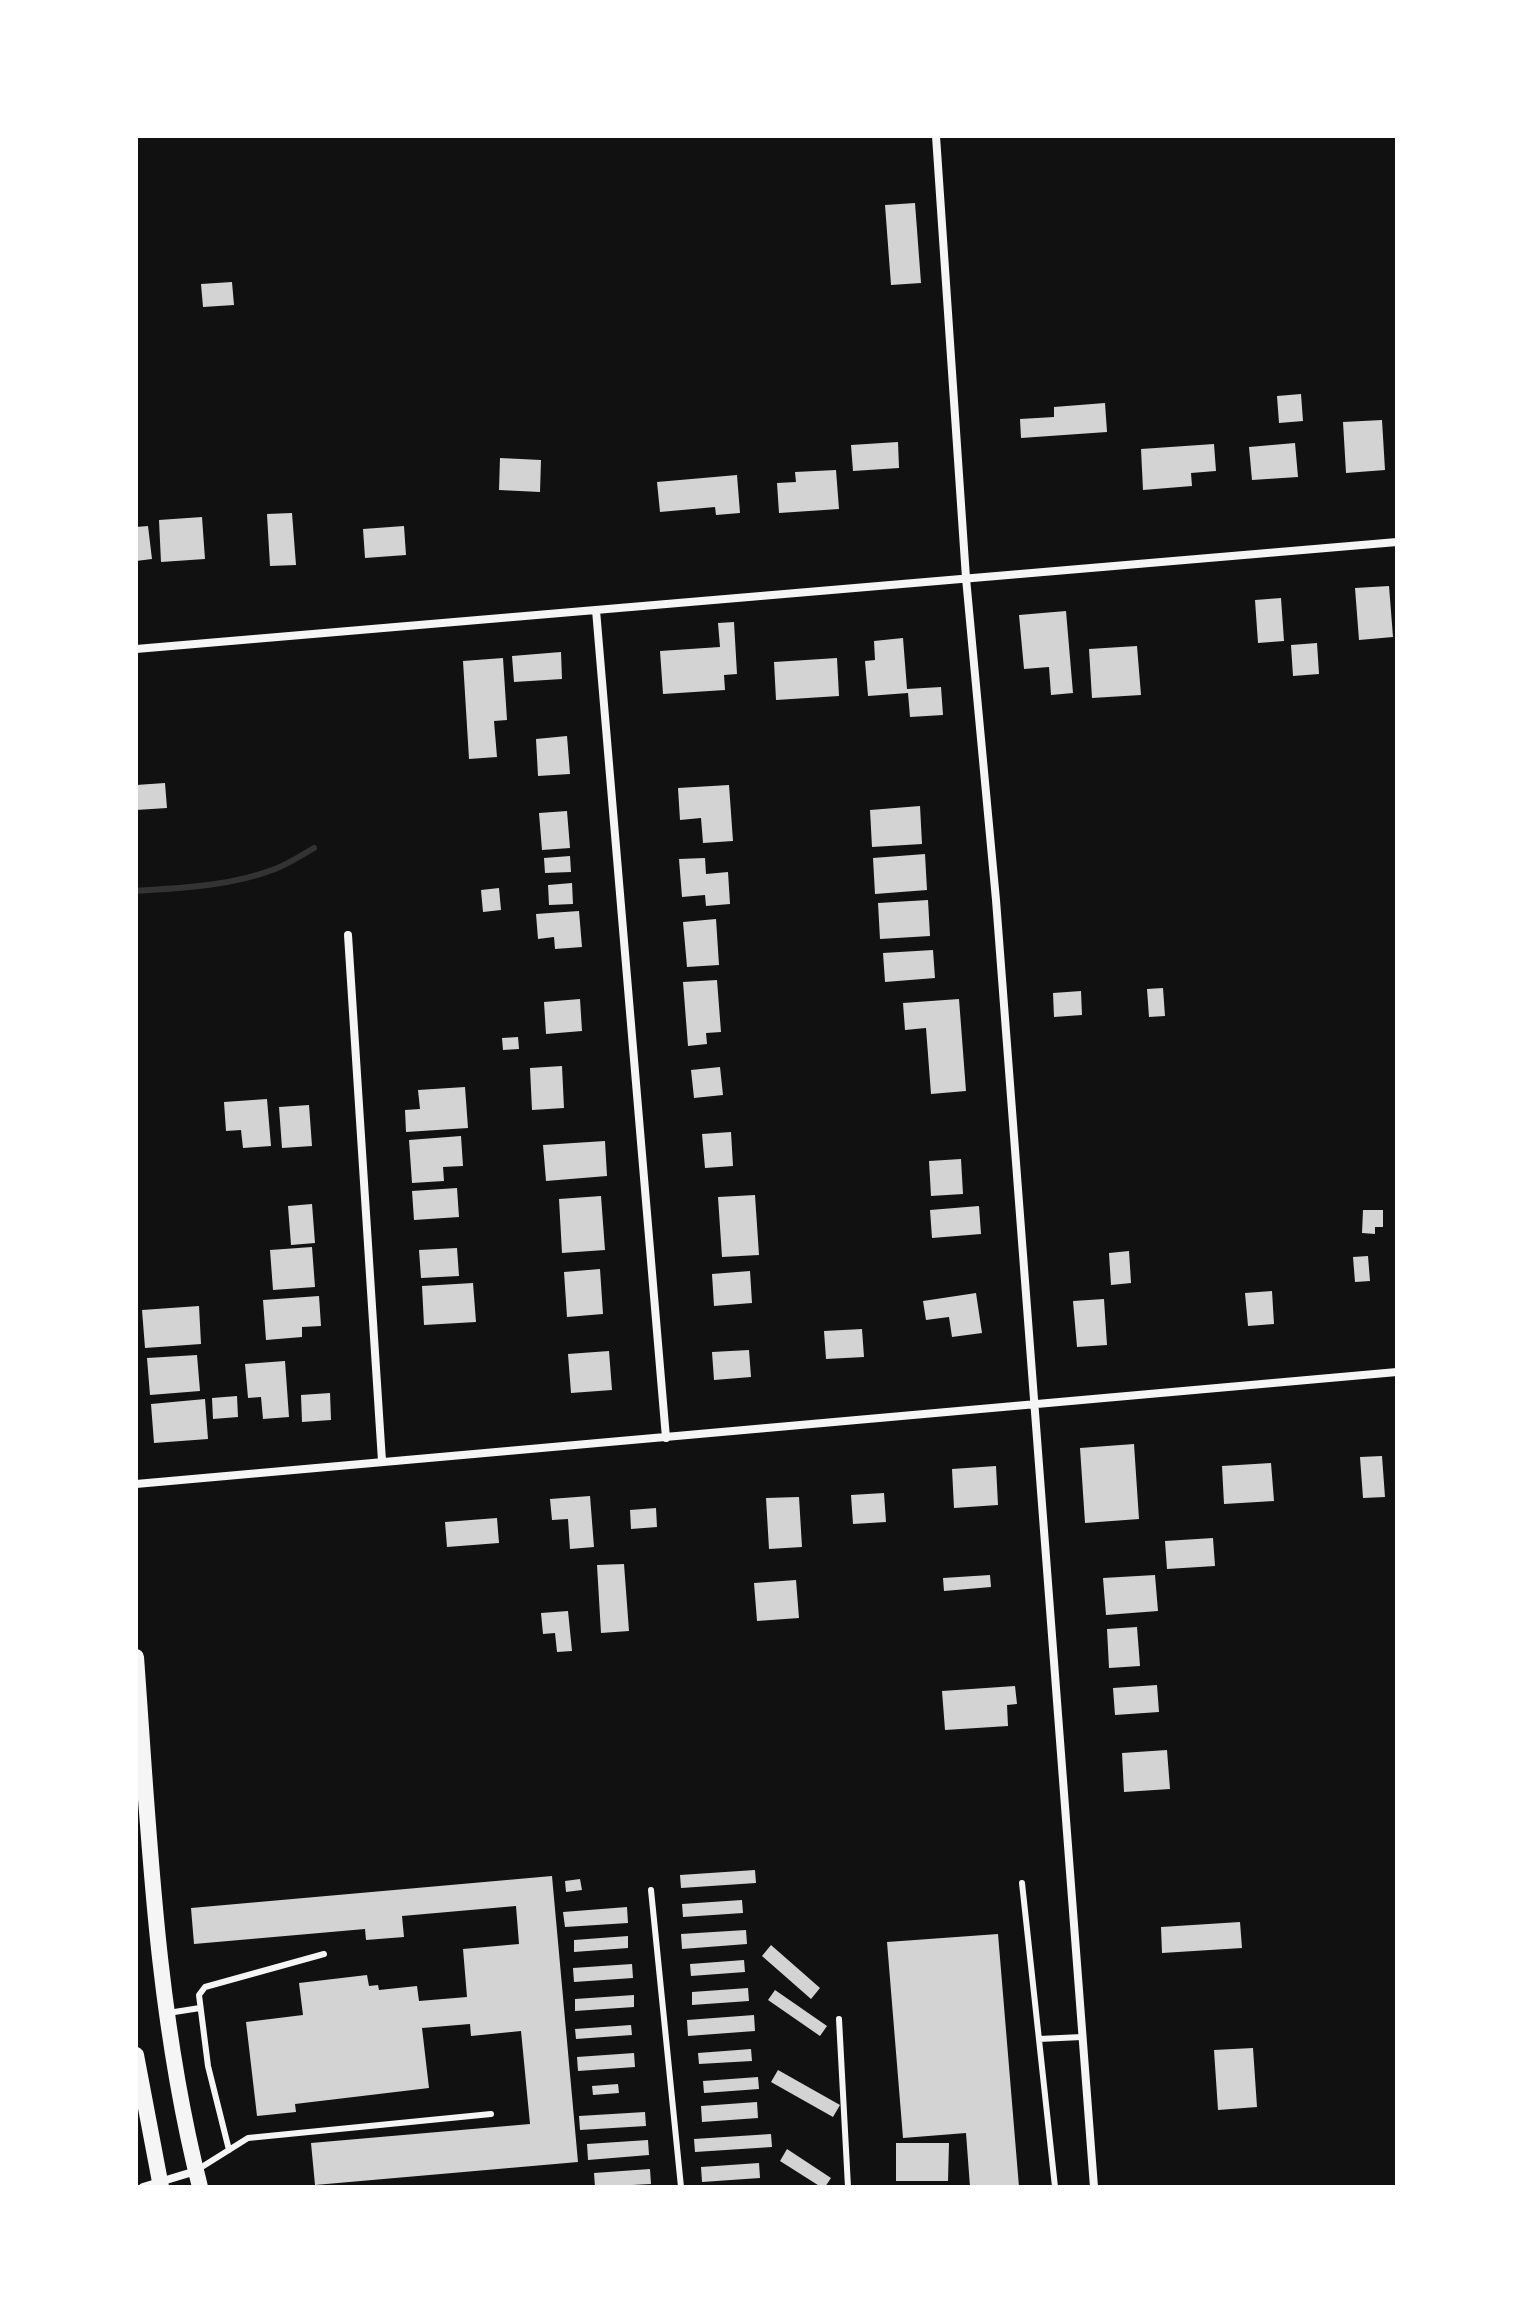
<!DOCTYPE html>
<style>
body{margin:0}
#map{position:relative;width:1533px;height:2323px;overflow:hidden;background:#111;font-family:"Exo 2",sans-serif}
canvas{display:block}
.frame{position:absolute;inset:0;border:138px solid #fff;pointer-events:none}
</style>
<div id="map">
<canvas width="1533" height="2323"></canvas>
<div class="frame"></div>
</div>
<script>
const g = document.querySelector('canvas').getContext('2d');
g.lineJoin = 'round';
function strokePath(path, color, width, dash) { g.strokeStyle = color; g.lineWidth = width; g.lineCap = dash ? 'butt' : 'round'; g.setLineDash(dash || []); g.stroke(path); }
function fillPath(path, color) { g.fillStyle = color; g.fill(path, 'evenodd'); }
const stream = new Path2D(`
 M136 891C182 888 231 886 275 869 288 864 302 855 314 848`);
const building = new Path2D(`
 M915 203 921 283 891 285 885 205Z
 M232 282 234 305 203 307 201 284Z
 M1301 394 1303 421 1279 423 1277 396Z
 M1105 403 1107 432 1021 438 1020 419 1054 417V407Z
 M1382 420 1385 470 1346 473 1343 422Z
 M898 442 899 468 853 471 851 445Z
 M1295 443 1298 477 1252 480 1249 447Z
 M1214 444 1216 471 1191 473 1192 486 1143 490 1141 449Z
 M500 458 541 460 540 492 499 490Z
 M836 470 839 509 779 513 777 483 796 482 795 472Z
 M737 475 740 513 716 515 715 507 660 512 657 482Z
 M292 513 296 565 270 566 267 514Z
 M202 517 205 559 161 562 159 520Z
 M148 526 152 559 136 561V527Z
 M404 526 406 555 365 558 363 529Z
 M1389 586 1393 637 1359 640 1355 588Z
 M1281 598 1284 641 1258 643 1255 600Z
 M1066 611 1073 693 1051 695 1049 667 1024 669 1019 615Z
 M734 622 737 674 724 675 725 690 663 694 660 651 720 647 718 623Z
 M903 638 907 689 941 687 943 715 910 717 908 693 868 696 865 661 875 660 874 641Z
 M1317 643 1319 674 1293 676 1291 645Z
 M1137 646 1141 695 1092 698 1089 649Z
 M561 652 562 679 514 682 512 656Z
 M503 658 507 720 494 721 497 757 469 759 463 661Z
 M837 658 839 696 776 700 774 662Z
 M567 736 570 774 538 776 536 739Z
 M165 783 167 808 136 810V785Z
 M729 785 733 841 703 843 701 818 680 820 678 788Z
 M920 806 922 844 872 847 870 810Z
 M567 811 570 848 542 850 539 813Z
 M925 854 927 890 875 894 873 858Z
 M570 856 571 872 545 873 544 858Z
 M705 858 706 874 728 872 730 904 706 906 705 895 682 897 679 859Z
 M572 883 573 904 549 905 548 885Z
 M499 888 501 910 483 912 481 890Z
 M928 900 930 936 880 939 878 903Z
 M579 911 582 947 555 949 554 937 538 939 536 914Z
 M716 919 719 965 687 967 683 922Z
 M933 950 935 978 885 982 883 953Z
 M717 980 721 1032 706 1033 707 1044 688 1046 683 982Z
 M1163 988 1165 1016 1149 1017 1147 989Z
 M1081 991 1082 1015 1054 1017 1053 993Z
 M580 999 582 1031 546 1034 544 1002Z
 M959 999 966 1091 931 1094 926 1028 905 1030 903 1003Z
 M518 1037 519 1049 503 1050 502 1038Z
 M562 1066 564 1108 532 1110 530 1068Z
 M720 1067 723 1095 694 1098 691 1070Z
 M465 1087 468 1128 406 1132 405 1110 420 1109 418 1090Z
 M267 1099 271 1146 243 1148 241 1130 226 1131 224 1102Z
 M309 1105 312 1146 282 1148 279 1107Z
 M731 1132 733 1166 705 1168 702 1134Z
 M461 1136 463 1166 443 1167 444 1181 412 1183 409 1140Z
 M605 1141 607 1176 546 1181 543 1145Z
 M961 1159 963 1194 931 1196 929 1161Z
 M457 1188 459 1217 414 1220 412 1191Z
 M755 1195 759 1255 722 1257 718 1197Z
 M601 1196 605 1250 562 1253 559 1199Z
 M312 1204 315 1243 291 1245 288 1206Z
 M979 1206 981 1234 932 1238 930 1210Z
 M1363 1210H1383V1227H1375V1234L1362 1233Z
 M312 1247 315 1287 273 1290 270 1250Z
 M457 1248 459 1276 421 1278 419 1250Z
 M1129 1251 1131 1283 1111 1285 1109 1253Z
 M1368 1256 1370 1281 1355 1282 1353 1257Z
 M600 1269 603 1314 567 1317 564 1272Z
 M750 1271 752 1303 714 1306 712 1274Z
 M473 1283 476 1322 424 1325 422 1286Z
 M1272 1291 1274 1324 1248 1326 1245 1293Z
 M976 1293 982 1333 952 1337 949 1317 926 1320 923 1301Z
 M319 1296 321 1326 302 1327V1337L266 1340 263 1300Z
 M1104 1299 1107 1345 1077 1347 1073 1301Z
 M199 1306 201 1344 145 1348 142 1310Z
 M862 1329 864 1357 826 1359 824 1331Z
 M749 1350 751 1377 714 1380 712 1352Z
 M609 1351 612 1390 571 1393 568 1354Z
 M197 1355 200 1391 150 1395 147 1358Z
 M285 1361 289 1417 263 1419 261 1397 248 1398 245 1364Z
 M330 1393 331 1420 302 1422 301 1395Z
 M237 1396 238 1417 213 1419 212 1398Z
 M205 1399 208 1439 154 1443 151 1404Z
 M1134 1444 1139 1519 1085 1523 1080 1448Z
 M1382 1456 1385 1497 1363 1498 1360 1457Z
 M1271 1463 1274 1501 1224 1504 1222 1466Z
 M996 1466 998 1505 954 1508 952 1469Z
 M884 1493 886 1522 853 1524 851 1495Z
 M590 1496 594 1547 570 1549 568 1519 552 1520 550 1499Z
 M799 1497 802 1547 769 1549 766 1498Z
 M656 1508 657 1527 631 1529 630 1510Z
 M497 1518 499 1543 447 1547 445 1522Z
 M1213 1538 1215 1566 1167 1569 1165 1541Z
 M624 1564 629 1631 601 1633 597 1565Z
 M990 1575 991 1587 944 1591 943 1578Z
 M1155 1575 1158 1611 1106 1615 1103 1578Z
 M796 1580 799 1618 757 1621 754 1583Z
 M568 1611 572 1651 557 1652 555 1633 543 1634 541 1613Z
 M1137 1627 1140 1666 1109 1668 1107 1629Z
 M1157 1685 1159 1712 1115 1715 1113 1688Z
 M1015 1686 1017 1704 1007 1705 1008 1726 945 1730 942 1691Z
 M1167 1750 1170 1789 1124 1792 1122 1753Z
 M755 1870 756 1883 681 1888 680 1875Z
 M552 1876 578 2162 315 2185 311 2143 530 2124 521 2031 471 2036 470 2024 422 2028 429 2088 295 2104 296 2112 257 2116 246 2022 303 2015 299 1983 367 1975 369 1986 378 1985 379 1990 417 1986 419 2001 467 1997 463 1949 519 1944 516 1906 402 1916 404 1937 366 1940 365 1929 194 1944 191 1908Z
 M580 1879 582 1890 566 1892 565 1881Z
 M742 1900 743 1913 683 1917 682 1904Z
 M627 1907 628 1923 565 1927 563 1912Z
 M1240 1922 1242 1948 1162 1953 1161 1927Z
 M746 1930 747 1944 682 1949 681 1934Z
 M998 1934 1019 2187H970L966 2133 903 2138 887 1942Z
 M628 1936V1948L574 1952V1940Z
 M771 1945 820 1988 811 1999 762 1956Z
 M744 1960 745 1972 691 1976 690 1964Z
 M632 1964 633 1978 574 1982 573 1968Z
 M748 1988 749 2001 692 2005V1992Z
 M775 1990 827 2026 820 2036 768 2000Z
 M634 1995V2007L575 2011V1999Z
 M754 2015 755 2031 688 2036 687 2020Z
 M631 2025 632 2035 576 2039 575 2029Z
 M1253 2048 1257 2107 1218 2110 1214 2050Z
 M751 2049 752 2061 699 2064 698 2053Z
 M634 2053 635 2067 578 2071 577 2057Z
 M778 2070 840 2105 833 2117 771 2082Z
 M758 2077 759 2089 704 2093 703 2081Z
 M618 2084 619 2093 593 2095 592 2086Z
 M757 2102 758 2118 702 2122 701 2106Z
 M645 2112 646 2126 580 2130 579 2116Z
 M771 2134 772 2147 695 2152 694 2139Z
 M648 2140 649 2155 588 2160 587 2144Z
 M896 2143H949L948 2181H896Z
 M787 2149 831 2178 825 2187H821L780 2161Z
 M759 2163 760 2178 702 2182 701 2167Z
 M650 2169 651 2184 595 2187 594 2173Z`);
const service = new Path2D(`
 M1022 1883 1055 2187
 M651 1890 681 2187
 M168 2013 200 2008
 M839 2019 848 2187
 M1039 2039 1082 2037
 M229 2150 208 2066 199 1995 205 1987 324 1954
 M197 2170 248 2138 491 2114`);
const minor = new Path2D(`
 M936 136 966 578 996 900 1094 2187
 M596 610 666 1438
 M136 649 1397 542
 M348 935 382 1461
 M136 1484 1397 1372
 M143 2187 196 2171`);
const secondary = new Path2D(`
 M136 1657C149 1834 156 2014 200 2187
 M136 2055 161 2187`);
strokePath(stream, '#333', 6);
fillPath(building, '#d3d3d3');
strokePath(service, '#f5f5f5', 6);
strokePath(minor, '#f5f5f5', 8);
strokePath(secondary, '#f5f5f5', 16);
</script>
